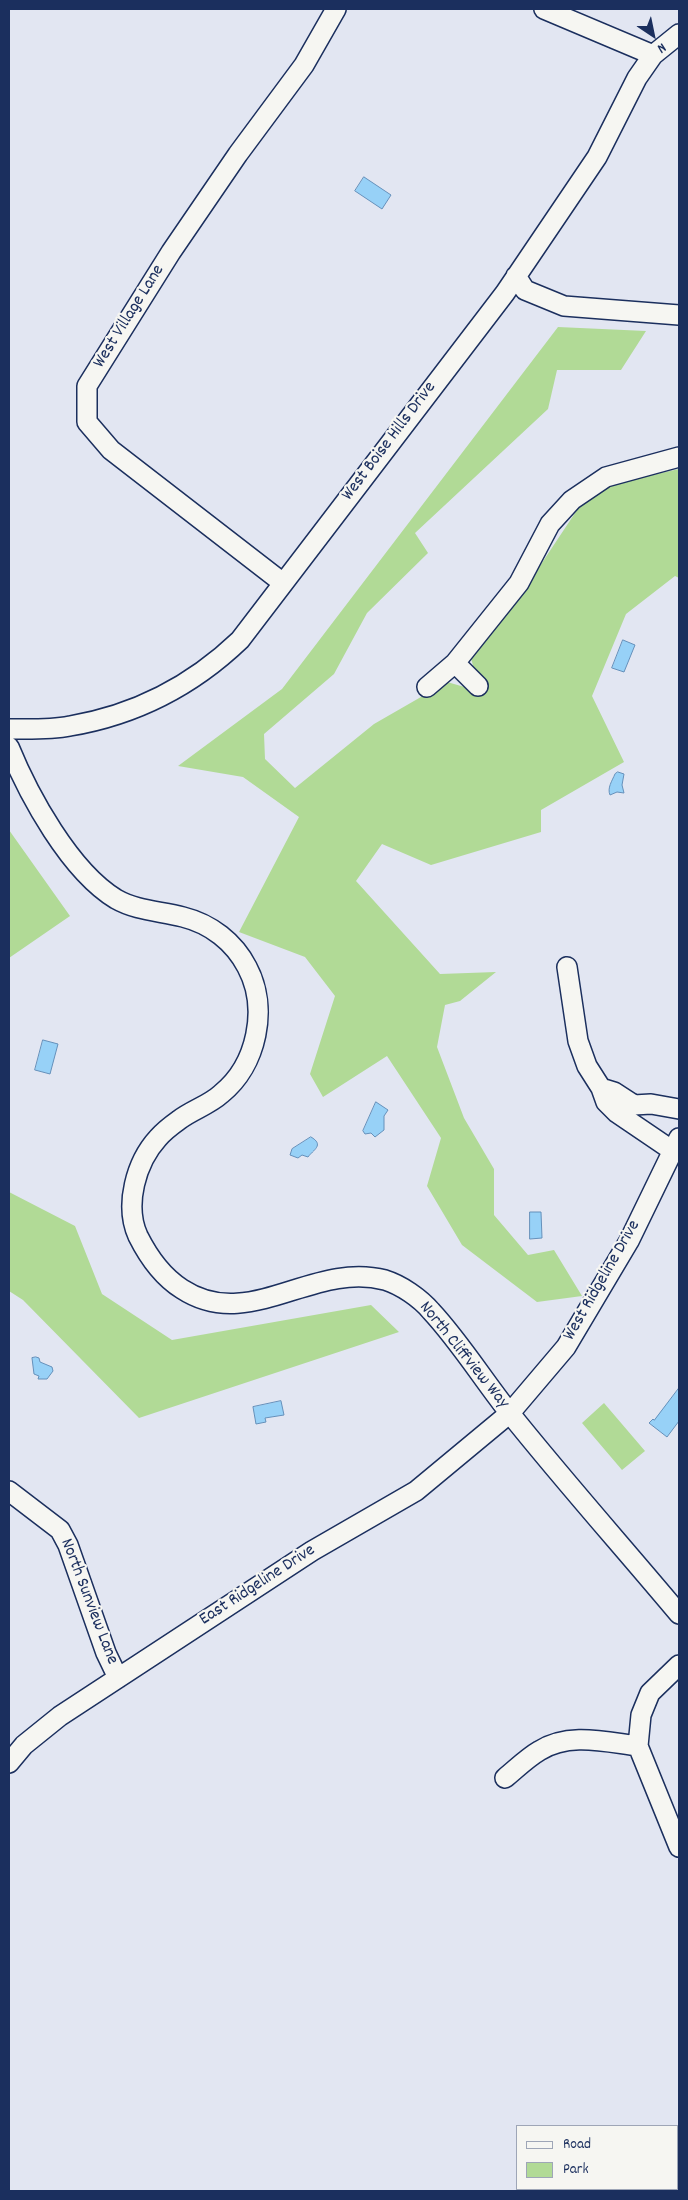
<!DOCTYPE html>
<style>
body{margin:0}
#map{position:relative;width:688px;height:2200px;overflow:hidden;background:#e2e6f2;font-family:Dekko,sans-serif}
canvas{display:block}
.frame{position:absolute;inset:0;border:10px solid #1b2f5e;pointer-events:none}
.legend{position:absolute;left:516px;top:2125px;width:162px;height:65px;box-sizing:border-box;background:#f6f6f2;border:1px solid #9ea6b7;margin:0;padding:6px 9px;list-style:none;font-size:15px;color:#1b2f5e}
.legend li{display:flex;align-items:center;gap:10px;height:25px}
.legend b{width:25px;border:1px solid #9ea6b7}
.north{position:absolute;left:628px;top:10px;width:50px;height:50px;-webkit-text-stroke:4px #f6f6f2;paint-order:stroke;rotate:146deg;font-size:14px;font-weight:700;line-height:20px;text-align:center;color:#1b2f5e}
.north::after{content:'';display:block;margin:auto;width:18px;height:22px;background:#1b2f5e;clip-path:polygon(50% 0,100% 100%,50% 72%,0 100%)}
</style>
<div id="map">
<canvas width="688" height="2200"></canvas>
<div class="frame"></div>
<ul class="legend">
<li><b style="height:6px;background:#f6f6f2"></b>Road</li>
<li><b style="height:14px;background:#b1da96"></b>Park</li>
</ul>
<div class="north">N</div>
</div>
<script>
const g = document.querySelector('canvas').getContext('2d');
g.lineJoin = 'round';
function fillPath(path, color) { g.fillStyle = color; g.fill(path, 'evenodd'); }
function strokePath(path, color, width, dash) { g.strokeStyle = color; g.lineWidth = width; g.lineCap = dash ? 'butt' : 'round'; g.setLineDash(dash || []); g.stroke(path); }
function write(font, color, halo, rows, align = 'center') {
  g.font = font + ' Dekko,sans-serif'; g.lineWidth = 4.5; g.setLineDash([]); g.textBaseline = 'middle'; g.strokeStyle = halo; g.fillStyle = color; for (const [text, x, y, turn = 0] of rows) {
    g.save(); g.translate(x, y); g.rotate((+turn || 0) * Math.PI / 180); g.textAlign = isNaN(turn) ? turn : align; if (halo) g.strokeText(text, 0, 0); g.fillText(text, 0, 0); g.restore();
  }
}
const green = new Path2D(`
 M558 327 646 331 621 370H557L548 409 415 533 428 553 367 613 334 674 264 734 265 759 295 788 374 724 447 682 475 690 483 680 474 669 470 655 516 602 579 507 612 484 679 469V578L675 576 626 614 592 696 624 762 541 810V832L431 865 382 844 356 881 440 974 496 972 460 1001 445 1005 437 1047 464 1118 494 1169V1215L528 1255 554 1250 582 1296 537 1302 462 1245 427 1186 441 1138 387 1056 323 1097 310 1074 335 996 305 957 239 932 299 817 243 777 178 766 282 689Z
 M9 830 70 916 9 958Z
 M9 1192 75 1226 102 1294 172 1340 371 1305 399 1332 139 1418 23 1300 9 1291Z
 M604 1403 645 1451 622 1470 582 1423Z`);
const water = new Path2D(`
 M364 177 391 195 382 209 355 191Z
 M623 640 635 645 624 672 612 668Z
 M618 772 624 774 622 785 624 793 617 792 610 795C607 788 612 781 615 774Z
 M43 1040 58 1044 50 1074 35 1070Z
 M376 1102 388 1110 384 1116V1130L375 1137 371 1133 365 1134 363 1131Z
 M311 1137C325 1145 313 1150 308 1157L302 1155 298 1158 290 1155 292 1149Z
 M530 1212H541L542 1238 530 1239Z
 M36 1357 39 1358 40 1362 52 1367 53 1371 47 1379H38L39 1376 34 1374 32 1358Z
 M679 1388V1421L667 1437 649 1423 653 1419 654 1420Z
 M281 1401 284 1415 265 1418 266 1422 256 1424 253 1407Z`);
const minor = new Path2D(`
 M544 9 653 55
 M516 276 525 290 564 306 679 315
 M283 583 111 450 87 422V386L171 252 238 154 304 65 336 9
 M455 663 478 686
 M427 687 455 663 519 583 550 524 572 500 606 477 679 457
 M9 729C29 729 50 730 70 726 135 715 193 685 240 640L505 293 597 157 637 78 653 55 679 34
 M9 747C29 796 70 871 116 899 137 911 161 911 183 917 211 924 234 942 247 967 269 1008 257 1065 221 1094 209 1105 192 1110 179 1120 172 1125 164 1131 158 1138 136 1162 124 1205 138 1236 148 1256 163 1277 182 1289 249 1333 312 1261 385 1280 401 1285 420 1298 431 1311 459 1341 482 1378 508 1411 563 1480 622 1546 679 1614
 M567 967 578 1041 587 1066 601 1088 606 1102 617 1113 673 1151
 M601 1088 614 1092 634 1105 651 1104 679 1109
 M9 1491 60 1530 68 1545 106 1653 118 1678
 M679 1665 650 1693 641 1715 638 1746 679 1847
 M9 1763 24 1745 60 1716 312 1551 416 1491 510 1413 566 1347 629 1241 679 1138
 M505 1778C516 1769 527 1758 539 1751 569 1732 605 1742 638 1746`);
const streetNames = [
 ["West Village Lane",130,317,-58],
 ["West Boise Hills Drive",390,442,-53],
 ["West Ridgeline Drive",603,1281,-60],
 ["North Cliffview Way",463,1356,51],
 ["East Ridgeline Drive",258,1586,-33],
 ["North Sunview Lane",88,1602,69]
];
fillPath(green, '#b1da96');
fillPath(water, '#97d1f7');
strokePath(water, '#6590ba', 1);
strokePath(minor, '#1b2f5e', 22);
strokePath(minor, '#f6f6f2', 19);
write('18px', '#1b2f5e', '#f6f6f2', streetNames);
</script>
